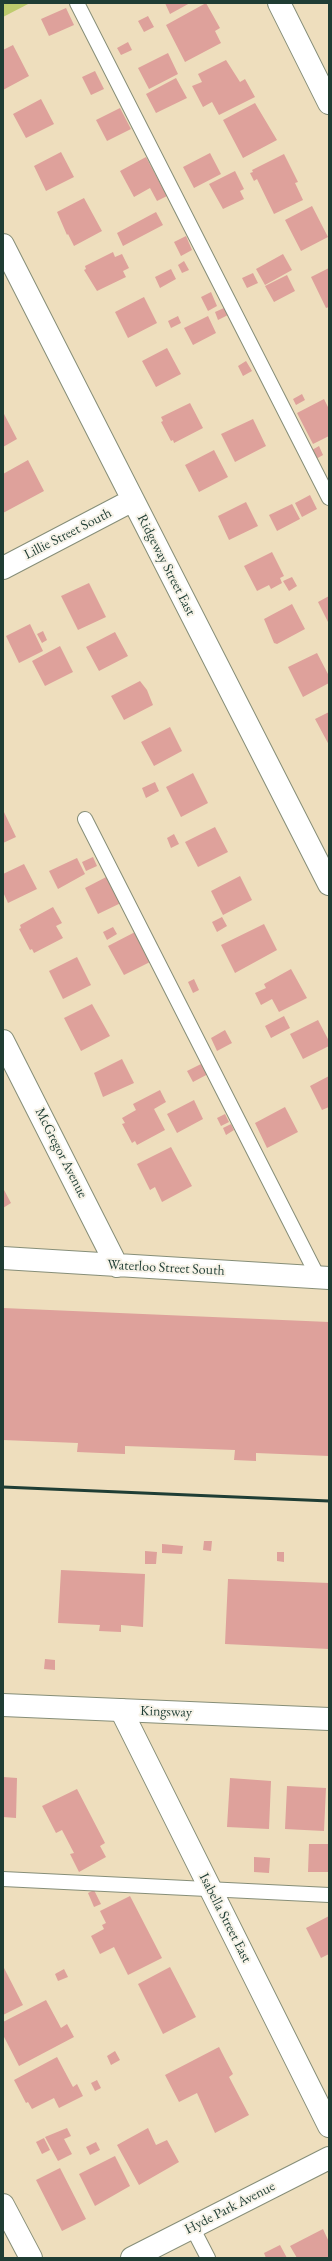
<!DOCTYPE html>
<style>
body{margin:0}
#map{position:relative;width:332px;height:2261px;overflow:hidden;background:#eedebd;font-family:"EB Garamond",serif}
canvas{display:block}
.frame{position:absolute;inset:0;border:4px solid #1f3d34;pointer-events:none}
</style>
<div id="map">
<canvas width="332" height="2261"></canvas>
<div class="frame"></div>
</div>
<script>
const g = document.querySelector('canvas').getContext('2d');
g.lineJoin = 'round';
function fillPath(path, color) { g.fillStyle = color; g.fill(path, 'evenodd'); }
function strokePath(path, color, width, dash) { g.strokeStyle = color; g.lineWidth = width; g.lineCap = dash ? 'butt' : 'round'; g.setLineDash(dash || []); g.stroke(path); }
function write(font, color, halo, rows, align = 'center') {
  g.font = font + ' "EB Garamond",serif'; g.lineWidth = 4; g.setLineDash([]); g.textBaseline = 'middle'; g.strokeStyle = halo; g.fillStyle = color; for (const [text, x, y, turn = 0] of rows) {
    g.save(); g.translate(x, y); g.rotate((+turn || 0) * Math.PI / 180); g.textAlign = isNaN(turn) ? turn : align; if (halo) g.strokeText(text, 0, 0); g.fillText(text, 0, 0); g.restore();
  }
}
const green = new Path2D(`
 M3 3H30L3 17Z`);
const building = new Path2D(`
 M165 3H190L170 14Z
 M206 3 220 28 215 31 221 43 185 62 166 25Z
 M66 8 74 25 49 36 41 19Z
 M148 16 154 27 144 32 138 21Z
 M128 42 132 50 121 55 117 48Z
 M13 45 29 76 3 90V50Z
 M168 53 178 74 149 89 138 68Z
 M226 60 240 82 245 79 255 97 219 115 212 102 203 107 192 86 202 82 198 74Z
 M95 71 104 89 91 95 82 77Z
 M176 78 187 98 156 113 146 94Z
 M41 99 54 124 26 138 13 114Z
 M255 103 277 140 243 158 223 120Z
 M120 108 131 129 107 141 96 120Z
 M61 152 74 177 46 191 34 166Z
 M210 153 221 174 194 188 183 167Z
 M284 154 298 182 295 183 303 200 274 214 257 179 254 181 250 173 253 172 252 170Z
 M146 157 167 196 157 201 150 188 134 197 120 171Z
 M235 171 244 189 240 191 244 199 223 209 209 184Z
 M84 198 102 231 74 246 68 234 67 235 57 212Z
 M312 206 328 237 301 251 285 220Z
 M156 212 163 225 123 246 117 233Z
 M186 236 192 250 181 256 174 242Z
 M113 252 115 257 122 254 129 268 123 271 126 277 97 291 84 270 86 269 85 266Z
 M283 254 292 270 265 285 256 269Z
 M184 261 189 270 182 273 178 265Z
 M329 268V307L326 308 311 277Z
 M171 269 176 279 160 288 155 277Z
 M253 273 258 283 247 288 242 278Z
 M287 275 295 291 274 302 265 286Z
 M211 292 217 306 208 311 201 297Z
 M144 297 157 323 128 338 115 312Z
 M224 308 228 315 218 320 215 312Z
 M178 316 181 323 171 328 168 321Z
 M208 316 216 333 193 345 184 328Z
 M167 348 181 374 156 387 142 361Z
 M246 361 252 371 243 376 238 366Z
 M302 394 305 400 296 405 293 399Z
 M324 399 329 409V436L313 444 297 413Z
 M190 403 203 428 174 443 173 440 171 441 161 422 163 421 161 417Z
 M3 412 17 439 3 447Z
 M253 419 266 446 235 462 221 434Z
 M319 446 323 455 316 459 312 450Z
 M214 450 228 477 199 492 185 465Z
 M28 460 44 491 3 513V474Z
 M310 495 317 509 302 517 295 503Z
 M246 502 258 526 229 540 218 516Z
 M292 504 300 519 277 531 269 515Z
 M272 552 284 576 280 578 282 583 271 589 269 585 257 591 244 566Z
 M292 577 297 586 289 591 283 581Z
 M89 583 106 617 78 630 61 596Z
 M329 596V624L318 602Z
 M292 604 305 629 277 644 274 643 264 619Z
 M30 624 43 651 19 663 6 636Z
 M43 631 47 640 42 643 37 634Z
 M115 632 128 656 99 671 86 647Z
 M60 646 73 672 45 686 32 661Z
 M317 653 329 676V683L303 697 288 667Z
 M140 681 147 690 153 705 124 720 111 696Z
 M329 712V745L315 719Z
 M170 727 182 751 154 766 141 742Z
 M193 773 208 803 181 817 166 787Z
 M155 782 159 791 146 798 142 788Z
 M3 810 16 837 3 843Z
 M215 827 228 852 198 867 185 842Z
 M174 834 179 844 171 848 167 838Z
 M93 857 97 866 86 871 82 862Z
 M77 858 85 874 58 889 49 871Z
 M24 864 37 889 8 903 3 892V874Z
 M112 874 125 901 98 914 85 888Z
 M240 876 252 900 223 915 211 891Z
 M53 907 62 923 56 926 63 938 34 953 32 949 30 950 19 929 21 928 20 925Z
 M222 917 227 926 217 932 212 922Z
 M264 924 277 950 235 973 221 945Z
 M113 927 117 934 107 940 103 932Z
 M137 931 152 961 124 975 108 946Z
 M77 957 91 985 63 999 49 971Z
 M291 969 307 998 279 1012 272 999 261 1005 255 993 266 988 264 984Z
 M194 979 199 990 193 993 188 982Z
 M92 1004 110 1036 81 1051 64 1018Z
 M284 1016 290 1028 271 1038 265 1026Z
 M318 1020 329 1041V1046L303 1059 290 1034Z
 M225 1030 232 1043 217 1051 211 1038Z
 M122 1059 134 1083 103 1097 94 1073Z
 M205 1062 210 1073 193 1082 187 1071Z
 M329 1076V1107L322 1110 310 1086Z
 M160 1090 166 1102 154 1109 165 1130 137 1145 135 1141 132 1143 122 1124 125 1123 122 1118 136 1110 133 1104Z
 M194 1100 203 1119 177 1133 167 1114Z
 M285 1107 298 1132 267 1148 255 1123Z
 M225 1114 229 1122 221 1126 217 1118Z
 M231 1124 234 1130 226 1135 223 1128Z
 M171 1147 192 1186 162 1202 155 1187 150 1190 137 1164Z
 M3 1188 11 1203 3 1208Z
 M3 1308 329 1322V1456L256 1453V1461L234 1460 235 1450 125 1446V1454L77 1452 78 1443 3 1440Z
 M204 1541H212L211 1551 203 1550Z
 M162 1544 183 1546 182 1554 162 1553Z
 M145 1551 157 1552 156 1564H145Z
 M277 1552H284V1562L277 1561Z
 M61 1570 145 1574 143 1627 121 1625V1632L99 1631 100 1625 58 1623Z
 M228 1579 329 1583V1649L225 1644Z
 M45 1659 55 1660V1670L44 1669Z
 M3 1777 17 1778 16 1818 3 1817Z
 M230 1778 271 1781 269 1829 227 1827Z
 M287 1786 326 1788 324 1831 285 1829Z
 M77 1789 105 1843 100 1846 106 1857 79 1872 70 1854 74 1853 62 1830 56 1833 42 1806Z
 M309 1844H329L328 1872H308Z
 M254 1857 270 1858 269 1873 254 1872Z
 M94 1890 101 1904 94 1907 88 1893Z
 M130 1896 162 1958 128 1975 114 1947 100 1954 91 1936 104 1929 102 1925 106 1923 100 1911Z
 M329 1916V1954L321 1958 306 1928Z
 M3 1966 23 2005 3 2015Z
 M170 1967 196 2017 163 2034 138 1984Z
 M64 1969 68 1977 58 1981 55 1974Z
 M46 2000 61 2028 67 2024 74 2037 19 2066 3 2035V2022Z
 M219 2047 233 2074 229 2077 249 2115 215 2133 197 2093 179 2102 165 2075Z
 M115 2051 120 2060 111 2065 107 2056Z
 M57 2057 73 2087 77 2084 83 2096 59 2108 54 2098 32 2109 28 2102 26 2103 14 2080Z
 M97 2080 101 2088 95 2091 91 2083Z
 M67 2128 71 2136 64 2139 72 2154 58 2161 45 2137Z
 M148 2128 156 2145 167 2140 179 2162 139 2185 117 2145Z
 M44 2138 50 2150 42 2154 36 2142Z
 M96 2142 100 2150 90 2155 86 2147Z
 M115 2156 130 2186 95 2206 79 2174Z
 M60 2168 86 2219 62 2231 36 2180Z
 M323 2229 329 2242V2258H297L290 2246Z
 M280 2245 287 2258H266L264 2253Z`);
const lane = new Path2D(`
 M77 3 329 498
 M85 819 318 1277
 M3 1879 329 1895
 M192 2227 208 2258`);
const street = new Path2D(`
 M279 3 329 103
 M3 245 329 884
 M3 568 133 500
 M3 1041 117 1266
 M3 1258 329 1278
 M121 1710 329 2126
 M3 2205 31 2258
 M132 2258 329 2158`);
const secondary = new Path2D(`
 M3 1705 329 1719`);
const rail = new Path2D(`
 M3 1487 329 1501`);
const streetNames = [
 ["Lillie Street South",68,534,-27],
 ["Ridgeway Street East",166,565,63],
 ["McGregor Avenue",61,1153,63],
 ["Waterloo Street South",166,1268,3],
 ["Kingsway",166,1712,2],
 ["Isabella Street East",225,1918,63],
 ["Hyde Park Avenue",230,2208,-27]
];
fillPath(green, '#becc6e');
fillPath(building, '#dea19b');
strokePath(lane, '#868e78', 16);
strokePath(street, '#868e78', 24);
strokePath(secondary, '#868e78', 24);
strokePath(lane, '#fff', 14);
strokePath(street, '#fff', 22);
strokePath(secondary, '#fff', 22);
strokePath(rail, '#1f3d34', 3);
write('14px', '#1f3d34', '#f7f3e8', streetNames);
</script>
